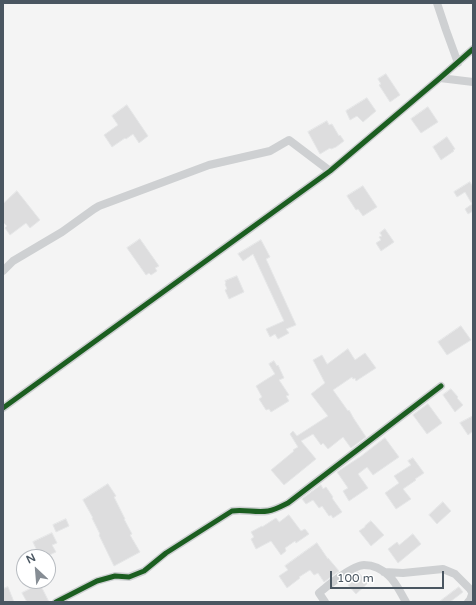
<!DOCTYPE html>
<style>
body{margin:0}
#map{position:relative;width:476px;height:605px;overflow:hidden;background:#f4f4f4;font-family:"Varela Round",sans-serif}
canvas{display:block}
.frame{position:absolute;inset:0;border:4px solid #4a5661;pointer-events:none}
.north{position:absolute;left:16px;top:549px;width:40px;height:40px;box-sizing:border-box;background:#fff;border:1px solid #b7bbc0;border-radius:50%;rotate:334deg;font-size:11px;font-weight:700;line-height:16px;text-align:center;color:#4a5661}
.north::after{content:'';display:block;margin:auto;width:14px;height:18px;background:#868d94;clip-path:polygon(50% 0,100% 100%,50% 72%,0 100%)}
.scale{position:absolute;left:330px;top:571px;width:114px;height:18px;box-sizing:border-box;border:2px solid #4a5661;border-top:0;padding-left:5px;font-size:12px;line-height:14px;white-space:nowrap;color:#4a5661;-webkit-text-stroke:3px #fff;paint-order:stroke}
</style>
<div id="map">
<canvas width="476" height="605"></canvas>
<div class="frame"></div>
<div class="north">N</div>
<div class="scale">100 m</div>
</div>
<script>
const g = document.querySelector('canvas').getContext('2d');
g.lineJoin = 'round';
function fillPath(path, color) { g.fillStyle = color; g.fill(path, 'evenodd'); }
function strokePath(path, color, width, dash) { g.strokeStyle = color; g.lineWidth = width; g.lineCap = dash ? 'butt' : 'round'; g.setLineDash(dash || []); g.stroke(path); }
const building = new Path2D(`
 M386 74 400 95 390 102 379 85 381 84 378 79Z
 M367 98 376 111 363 122 357 116 350 120 346 111Z
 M127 105 148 136 139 143 133 134 126 139 125 138 112 147 104 135 118 125 112 116Z
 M428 107 438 122 421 133 411 119Z
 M327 121 329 125 332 124 339 136 340 135 344 141 336 147 331 149 330 148 320 154 308 132Z
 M447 137 455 149 453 150 454 151 441 160 433 147Z
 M470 182 473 187V211L468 214 465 209 472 204 465 192 457 197 454 192Z
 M363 186 377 207 363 216 358 209 356 210 347 196Z
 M17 191 40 220 30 228 26 223 10 235 5 228 7 226 3 222V204Z
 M385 229 394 242 381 251 376 243 381 240 379 237 382 236 380 233Z
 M140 239 159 266 155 268 157 271 151 275 149 273 146 275 127 248Z
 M261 240 270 257 266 259 296 325 286 329 289 333 278 339 275 334 270 337 266 329 284 321 253 254 243 261 238 254Z
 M237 276 244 292 229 299 225 290 227 289 225 284 226 283 225 281Z
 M461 326 471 340 447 355 438 342Z
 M348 349 355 360 365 353 376 368 356 381 355 378 353 379 352 377 333 390 348 411 349 410 354 419 366 437 351 448 343 437 328 449 323 443 321 445 313 434 301 441 316 459 284 485 271 470 294 451 293 450 298 447 290 434 293 431 297 436 328 416 311 394 325 383 313 360 322 355 327 364Z
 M274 361 277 366 278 365 284 378 279 380 289 395 286 396 289 401 271 412 269 409 266 410 259 399 262 397 256 386 275 374 269 364Z
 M451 389 458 397 457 398 463 405 455 412 443 395Z
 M428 404 442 423 427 434 413 415Z
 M473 416V431L468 435 460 423Z
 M385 438 399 457 373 475 367 467 358 474 368 488 349 501 343 491 348 488 337 472 360 457Z
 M413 458 424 473 415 479 416 480 403 489 411 499 396 509 385 493 399 483 394 476 411 465 408 461Z
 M108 484 116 496 114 497 125 519H124L132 534 130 535 140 552 114 566 99 535 100 534 92 518H93L83 500Z
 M321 485 323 489 326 487 333 497 332 498 342 512 333 518 331 515 329 516 322 506 319 508 313 500 306 504 302 499Z
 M443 502 451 511 437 524 429 515Z
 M289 515 301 531 305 529 309 534 296 543 295 541 285 548 286 551 281 555 271 541 256 549 251 539 254 537 251 532 262 526V527L276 518 279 522Z
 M66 519 69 526 56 532 53 525Z
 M371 521 384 535 371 546 359 531 365 527V526Z
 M52 533 57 543 52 545 56 552 45 557H40L33 542Z
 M413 534 421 544 398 563 388 549 397 542 399 545Z
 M317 543 328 559V558L339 571 324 582 318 573 314 575 310 570 299 577 300 578 287 588 279 576 288 570 285 566Z
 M358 572 368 583 356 594 348 585 351 583 350 582 353 578 352 577Z
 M40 584 49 602H27L22 593Z
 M8 587 14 602H4L3 599V589Z
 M459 587 463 592 450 602H439Z`);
const street = new Path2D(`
 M437 3 446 30 458 63
 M440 78 473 82
 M3 271 13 261 62 232 94 209 99 206 209 165 270 151 289 140 330 171
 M3 408 330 171 440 78 473 49
 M384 572 403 573 443 569 455 574 470 589 473 594
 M56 602 97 581 115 576 129 577 144 571 166 553 232 511C244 509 256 513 268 511 275 510 282 506 288 503L441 386
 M325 602 319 593C327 586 353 565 364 565 373 565 382 569 389 576 396 582 401 594 406 602
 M468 602 470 600 473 592`);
const cycleway = new Path2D(`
 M3 408 330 171 440 78 473 49
 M56 602 97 581 115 576 129 577 144 571 166 553 232 511C244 509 256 513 268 511 275 510 282 506 288 503L441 386`);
fillPath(building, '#ddddde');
strokePath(building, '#e5e6e7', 1);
strokePath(street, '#ced0d2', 8);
strokePath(cycleway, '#1b5e20', 5);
</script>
